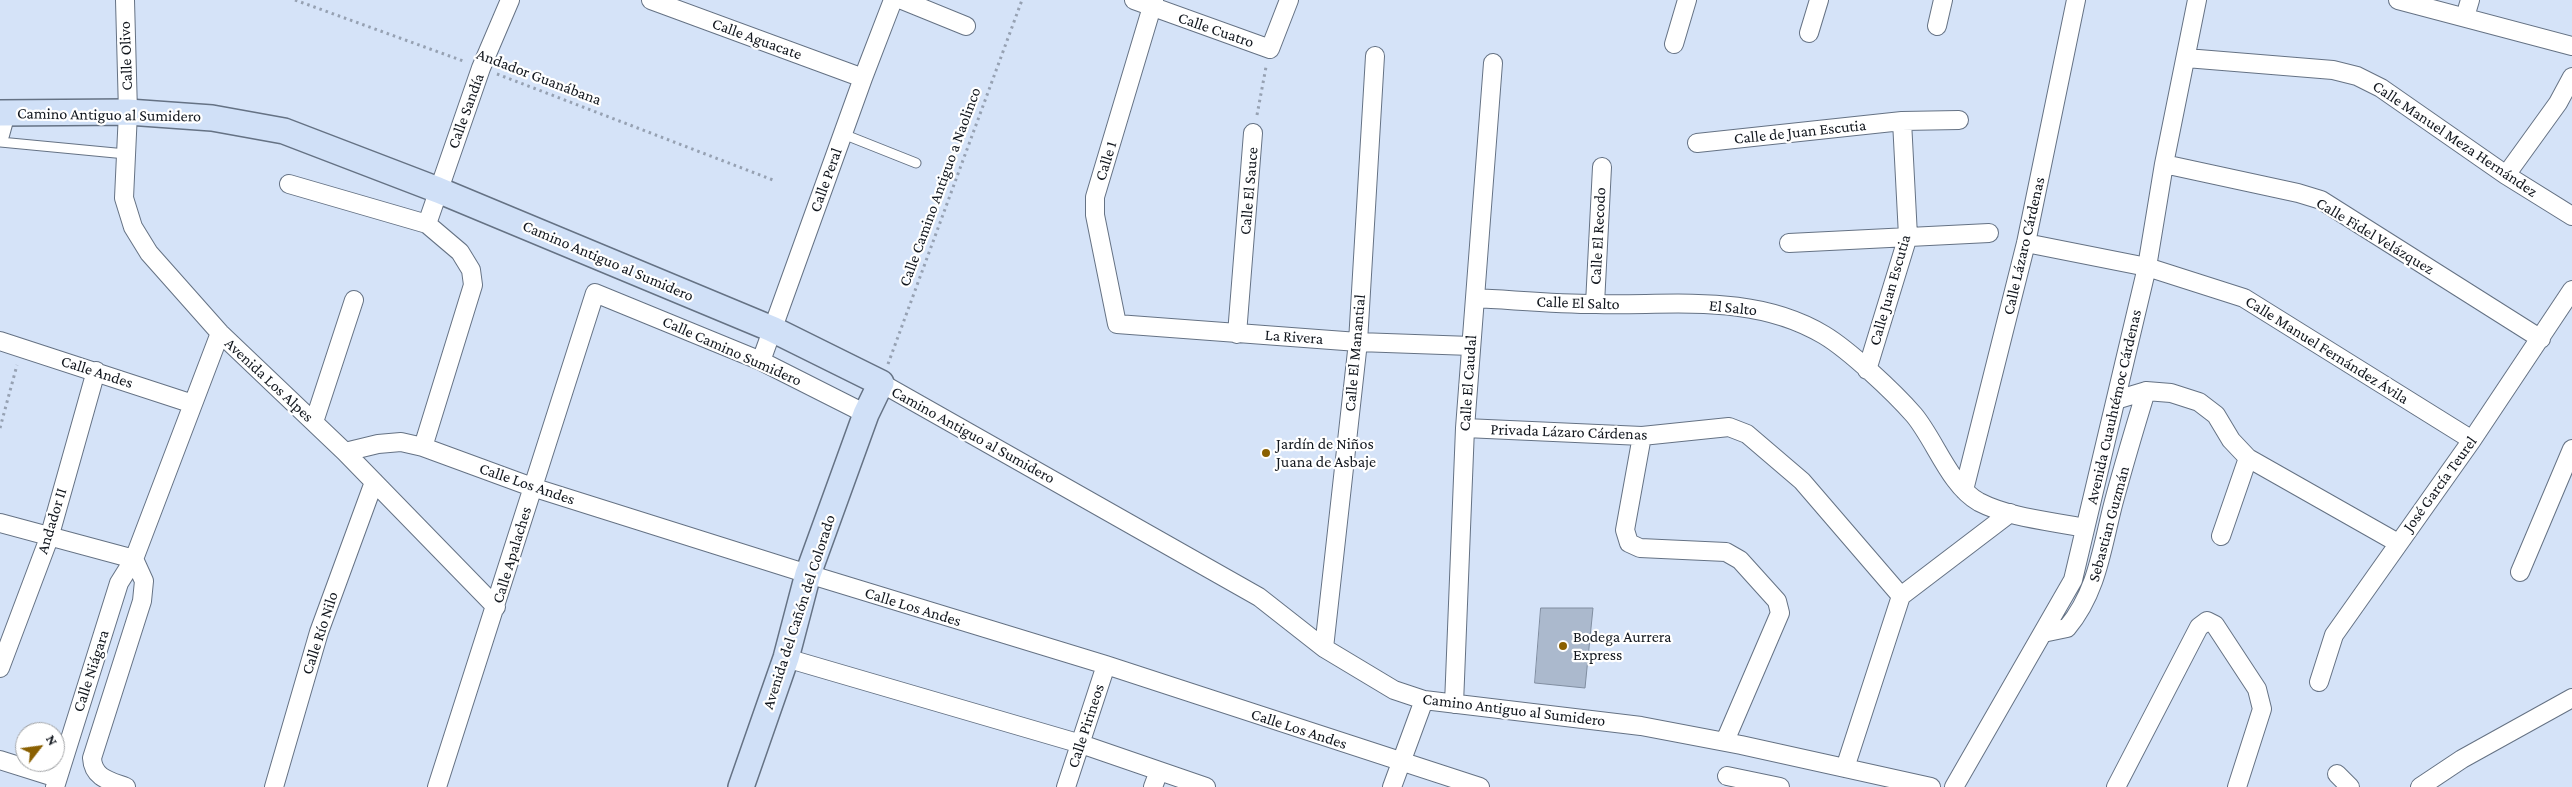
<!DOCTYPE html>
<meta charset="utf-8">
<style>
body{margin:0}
#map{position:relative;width:2572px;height:787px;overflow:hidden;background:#d5e3f8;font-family:"Crimson Pro",serif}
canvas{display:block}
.north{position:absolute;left:15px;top:722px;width:50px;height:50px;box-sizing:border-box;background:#fff;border:1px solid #a0a2a5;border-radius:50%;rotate:60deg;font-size:14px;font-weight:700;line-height:20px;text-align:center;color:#12171e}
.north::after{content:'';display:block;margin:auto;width:18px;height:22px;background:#8a6001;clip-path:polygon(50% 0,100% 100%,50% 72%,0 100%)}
</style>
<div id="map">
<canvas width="2572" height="787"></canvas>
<div class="north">N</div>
</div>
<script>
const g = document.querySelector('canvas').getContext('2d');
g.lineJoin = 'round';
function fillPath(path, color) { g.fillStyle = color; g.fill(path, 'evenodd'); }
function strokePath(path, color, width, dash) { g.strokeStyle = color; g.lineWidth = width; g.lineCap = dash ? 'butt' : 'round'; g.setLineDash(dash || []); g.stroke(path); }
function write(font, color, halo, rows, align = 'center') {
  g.font = font + ' "Crimson Pro",serif'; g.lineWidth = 4.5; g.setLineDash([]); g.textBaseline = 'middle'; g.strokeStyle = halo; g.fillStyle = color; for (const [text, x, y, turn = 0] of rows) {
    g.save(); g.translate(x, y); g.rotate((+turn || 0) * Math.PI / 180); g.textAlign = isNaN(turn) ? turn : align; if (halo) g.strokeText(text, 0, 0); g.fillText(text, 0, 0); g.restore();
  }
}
const building = new Path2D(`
 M1541 608H1593L1585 688 1535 683Z`);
const path = new Path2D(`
 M295 0 466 62
 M497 74 773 180
 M1257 115 1266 67
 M888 364 1022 0
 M0 428 17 365`);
const service = new Path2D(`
 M843 134 916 163
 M0 142 126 154`);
const minor = new Path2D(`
 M125 0 128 112 124 198 133 227 149 253 220 333 345 452 496 607
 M651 0 863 78
 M902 0 966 26
 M1134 0 1270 49 1289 0
 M1154 0 1095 197V215L1117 324 1358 342 1471 346
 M2398 0 2572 46
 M2465 17 2470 0
 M1937 26 1943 0
 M1809 33 1819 0
 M1674 44 1687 0
 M2186 58 2333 70 2357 76 2381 88 2506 175 2572 216
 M0 135 6 113
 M1697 143 1902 121 1959 120
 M2164 164 2298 193 2321 200 2541 339
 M2506 175 2558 103 2572 77
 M289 184 427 224 460 252 471 270 473 285 423 447
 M427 224 481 68 510 0
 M1789 243 1989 233
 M2026 243 2147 267 2244 298 2472 440
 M1475 298C1515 300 1555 304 1596 304 1673 306 1754 293 1824 335 1849 350 1894 392 1914 415 1935 440 1950 486 1979 502 2010 518 2051 521 2085 528
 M1595 304 1602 167
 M1237 334 1253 133
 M0 341 193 404
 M761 361 863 78 893 0
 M1867 370 1908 236 1902 121
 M881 383 1259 597 1324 648 1394 690 1424 700 1641 726 1741 745 1931 787
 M2116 400 2146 391 2171 393 2199 402 2216 415 2231 440 2248 458 2398 543
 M314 422 354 300
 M1465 428 1642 436 1729 427 1747 434 1802 481 1901 596
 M1642 436 1625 530 1629 543 1640 548 1726 552 1740 560 1777 601 1780 613 1725 741
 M345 452 378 444 401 442 423 447 532 487 808 574 1106 665 1480 787
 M1964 490 2026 243 2076 0
 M0 523 134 559 144 581 142 601 92 758C93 778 110 781 126 787
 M2221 536 2248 458
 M2520 572 2572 449
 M2043 633 2067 628C2098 591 2102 546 2114 501 2124 464 2135 427 2146 391
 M1324 648 1358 342 1375 56
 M786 658 1081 744 1206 787
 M0 668 49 538 96 371
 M2319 682 2334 635 2472 440 2572 290
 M1454 704 1465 428 1493 63
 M0 760 57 778
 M1845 768 1901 596 2010 513
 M2337 774 2350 787
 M1727 776 1780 787
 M55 787 119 583 134 559 220 333
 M274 787 319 632 374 482
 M437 787 595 293 761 361 866 414
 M1066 787 1106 665
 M1153 787 1159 771
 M1392 787 1424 700
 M1954 787 2073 580 2147 267 2164 164 2197 0
 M2116 787 2199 627 2207 621 2215 625 2257 689 2262 709 2237 787
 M2420 787 2462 759 2572 698`);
const secondary = new Path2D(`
 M0 113 128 112 212 118 284 131 438 190 772 329 881 383 866 414 808 574 786 658 741 787`);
const markers = [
 [1266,453,5,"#8a6001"],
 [1563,646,5,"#8a6001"]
];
const streetNames = [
 ["Calle Cuatro",1216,30,19],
 ["Calle Aguacate",757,39,20],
 ["Calle Olivo",126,56,-92],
 ["Andador Guanábana",539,77,21],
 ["Calle Sandía",466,111,-70],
 ["Camino Antiguo al Sumidero",109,115,1],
 ["Calle de Juan Escutia",1800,132,-6],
 ["Calle Manuel Meza Hernández",2455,139,34],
 ["Calle 1",1106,161,-73],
 ["Calle Peral",826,180,-70],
 ["Calle Camino Antiguo a Naolinco",940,187,-70],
 ["Calle El Sauce",1249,191,-85],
 ["Calle El Recodo",1598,236,-87],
 ["Calle Fidel Velázquez",2375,236,31],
 ["Calle Lázaro Cárdenas",2024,246,-77],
 ["Camino Antiguo al Sumidero",608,261,23],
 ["Calle Juan Escutia",1890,290,-74],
 ["Calle El Salto",1578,303,2],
 ["El Salto",1733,308,6],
 ["La Rivera",1294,337,4],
 ["Calle Manuel Fernández Ávila",2327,350,32],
 ["Calle Camino Sumidero",732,351,24],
 ["Calle El Manantial",1355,353,-85],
 ["Calle Andes",97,372,18],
 ["Avenida Los Alpes",269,380,43],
 ["Calle El Caudal",1468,383,-86],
 ["Avenida Cuauhtémoc Cárdenas",2114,407,-77],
 ["Privada Lázaro Cárdenas",1569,432,2],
 ["Camino Antiguo al Sumidero",973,435,29],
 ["Calle Los Andes",527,484,19],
 ["José García Teurel",2440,484,-54],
 ["Andador II",52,521,-73],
 ["Sebastian Guzmán",2109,524,-75],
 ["Calle Apalaches",512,555,-73],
 ["Calle Los Andes",913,607,17],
 ["Avenida del Cañón del Colorado",799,612,-72],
 ["Calle Río Nilo",320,633,-72],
 ["Calle Niágara",91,671,-72],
 ["Camino Antiguo al Sumidero",1514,710,7],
 ["Calle Pirineos",1086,726,-72],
 ["Calle Los Andes",1299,729,18]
];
const poiNames = [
 ["Jardín de Niños",1276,444],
 ["Juana de Asbaje",1276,462],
 ["Bodega Aurrera",1573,637],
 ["Express",1573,655]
];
fillPath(building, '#abb9cd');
strokePath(building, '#808da0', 1);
strokePath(service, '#657284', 11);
strokePath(minor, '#657284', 20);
strokePath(secondary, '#657284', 28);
strokePath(path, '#96a1b2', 3, [2.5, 4]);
strokePath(service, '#fff', 9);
strokePath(minor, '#fff', 18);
strokePath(secondary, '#d0e0f7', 25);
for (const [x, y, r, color] of markers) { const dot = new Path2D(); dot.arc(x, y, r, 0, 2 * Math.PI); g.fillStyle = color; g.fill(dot); strokePath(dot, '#fff', 2); }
write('16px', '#12171e', '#fff', streetNames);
write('16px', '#12171e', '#fff', poiNames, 'left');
</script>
